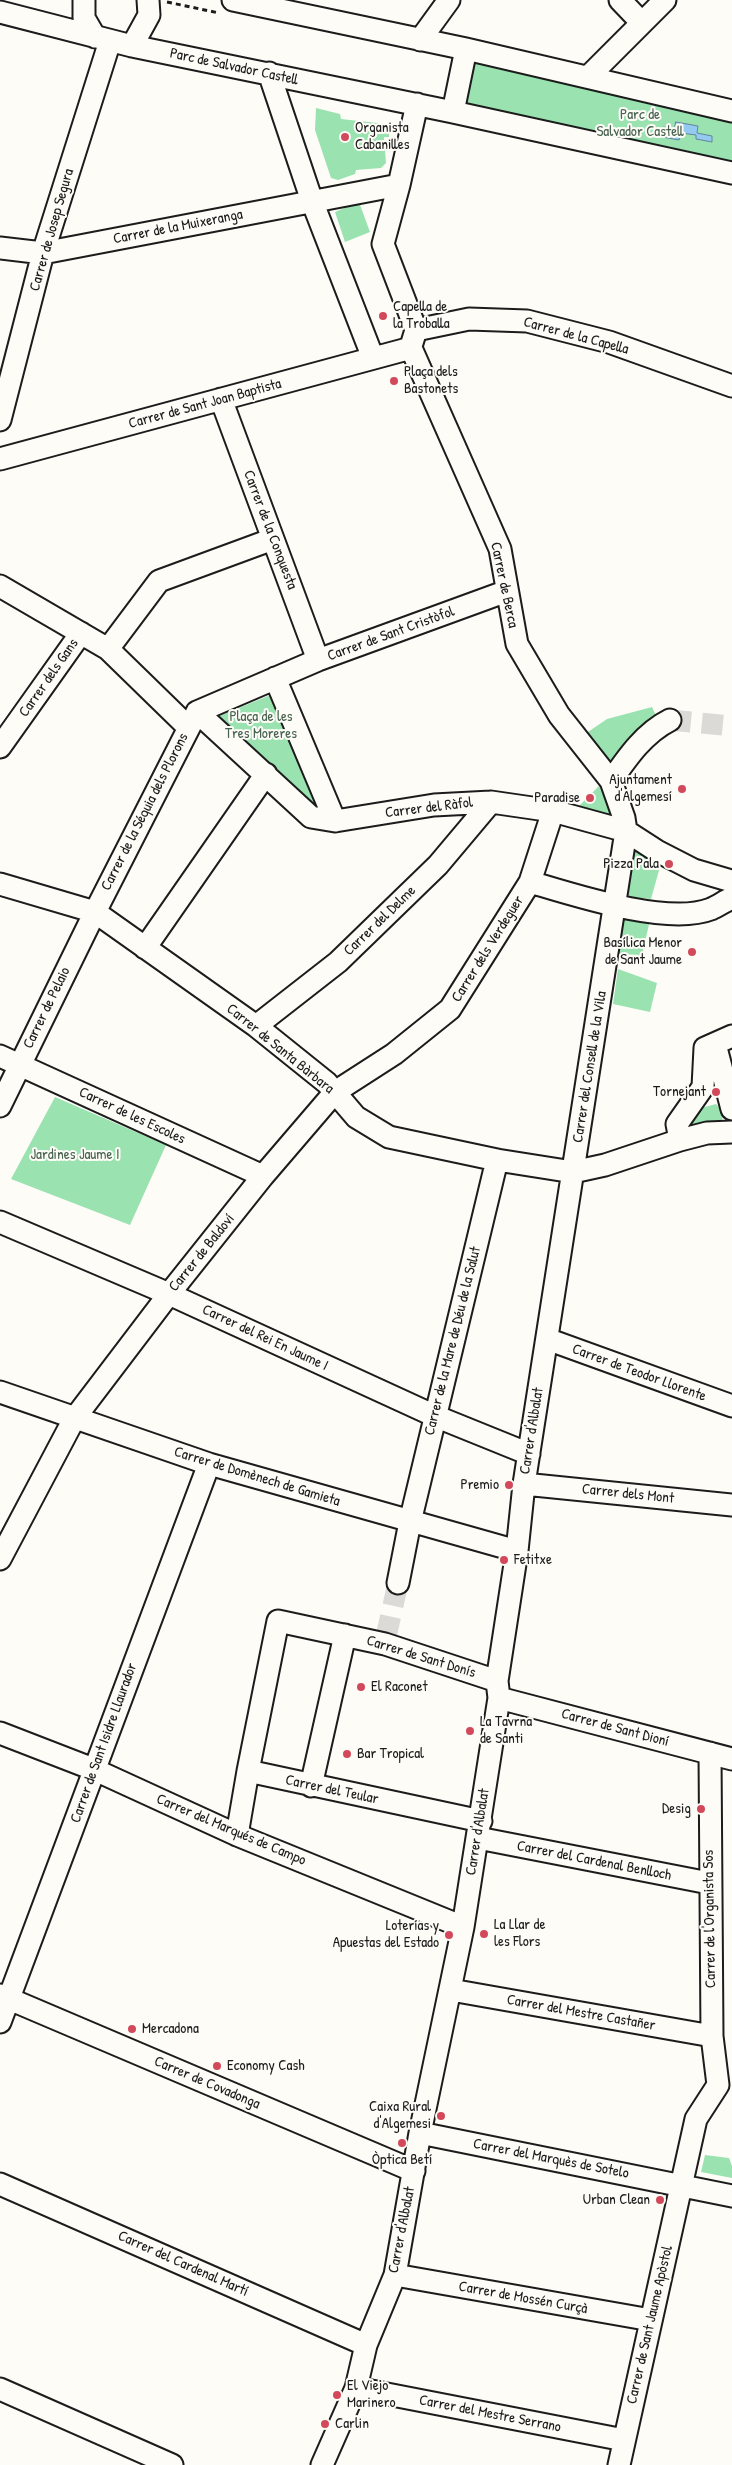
<!DOCTYPE html>
<meta charset="utf-8">
<style>
body{margin:0}
canvas{display:block;background:#fdfcf7}
</style>
<canvas width="732" height="2465"></canvas>
<script>
const g = document.querySelector('canvas').getContext('2d');
g.lineJoin = 'round';
function fillPath(path, color) { g.fillStyle = color; g.fill(path, 'evenodd'); }
function strokePath(path, color, width, dash) { g.strokeStyle = color; g.lineWidth = width; g.lineCap = dash ? 'butt' : 'round'; g.setLineDash(dash || []); g.stroke(path); }
function write(font, color, halo, rows, align = 'center') {
  g.font = font + ' "Patrick Hand",sans-serif'; g.lineWidth = 4; g.setLineDash([]); g.textBaseline = 'middle'; g.strokeStyle = halo; g.fillStyle = color; for (const [text, x, y, turn = 0] of rows) {
    g.save(); g.translate(x, y); g.rotate((+turn || 0) * Math.PI / 180); g.textAlign = isNaN(turn) ? turn : align; if (halo) g.strokeText(text, 0, 0); g.fillText(text, 0, 0); g.restore();
  }
}
const green = new Path2D(`
 M474 62 732 120V166L463 108Z
 M316 108 340 114 341 119 386 124 389 128V137H384L386 163 381 168 356 170 355 174 338 180 331 178 315 130Z
 M359 202 370 232 345 242 335 212Z
 M273 694 327 812 313 811 214 718Z
 M652 707 656 716 612 767 585 734 607 719Z
 M603 782 616 819 575 810Z
 M641 849 663 856 651 899 628 897 632 852Z
 M621 915 650 920 642 955 618 954Z
 M618 969 657 983 650 1012 613 1004Z
 M55 1097 166 1145 130 1225 11 1179Z
 M716 1104 723 1111 722 1122 689 1128 693 1110Z
 M705 2155 729 2158 732 2166V2178L701 2172Z`);
const water = new Path2D(`
 M676 122 698 126 697 133 712 136V142L696 139V135L681 133 679 140 662 137 663 127 674 129Z`);
const streetTunnel = new Path2D(`
 M670 720 732 726
 M386 1637 398 1583`);
const path = new Path2D(`
 M167 2 219 13`);
const street = new Path2D(`
 M84 0V18L95 37
 M233 0 466 49 732 111
 M620 0 642 23
 M0 12 132 46 453 112 466 49
 M420 40 449 0
 M132 46 149 15 148 0
 M269 73 312 201 373 358
 M588 77 665 0
 M453 112 732 173
 M0 248 43 253 399 185
 M416 330 469 319 527 321 609 342 732 386
 M412 343 416 330 383 244 399 185 417 104
 M221 399 318 660
 M0 420 43 253 110 41
 M0 459 411 348
 M0 586 108 649 188 727
 M108 649 159 581 273 539
 M275 678 335 821
 M197 712 311 817 335 821 434 805 491 802 553 811 626 831 657 851 694 870 728 880
 M197 712 318 660 507 591
 M0 747 81 633
 M611 781C627 758 644 733 670 720
 M530 882C574 895 668 926 711 909 718 906 725 901 732 898
 M0 884 95 912 256 1026 327 1083 356 1117 389 1137 497 1160 573 1172 605 1165 680 1140 707 1133 732 1132
 M145 948 266 774
 M256 1026 338 962 438 865 491 802
 M715 1044 732 1109
 M0 1056 263 1176
 M0 1106 95 912 197 712
 M680 1140 677 1124 703 1087 705 1048 732 1036
 M0 1222 169 1294 435 1416 529 1454
 M547 1339 732 1406
 M0 1392 209 1464 517 1551
 M524 1484 732 1505
 M0 1559 74 1419 169 1294 263 1176 335 1092 394 1054 450 1009 530 882 553 811
 M398 1583 410 1522 497 1160
 M499 1698 732 1759
 M0 1733 93 1769 237 1835 463 1927
 M710 1753 712 2036 718 2085
 M248 1771 278 1621 385 1644 497 1681
 M311 1786 345 1635
 M237 1835 248 1771 481 1821
 M478 1838 709 1883
 M451 1990 712 2036
 M0 1995 414 2171
 M0 2022 209 1464
 M420 2133 732 2196
 M0 2184 366 2345
 M395 2275 651 2320
 M356 2388 624 2440
 M0 2389 172 2465
 M322 2465 356 2388 366 2345 395 2275 420 2133 463 1927 499 1698 497 1681 517 1551 524 1484 626 831 624 818 611 781 559 715 517 644 500 549 411 348
 M619 2465 696 2119 718 2085`);
const markers = [
 [345,137,5,"#d1495b"],
 [383,316,5,"#d1495b"],
 [394,381,5,"#d1495b"],
 [682,789,5,"#d1495b"],
 [590,798,5,"#d1495b"],
 [669,864,5,"#d1495b"],
 [692,952,5,"#d1495b"],
 [716,1092,5,"#d1495b"],
 [509,1485,5,"#d1495b"],
 [504,1560,5,"#d1495b"],
 [361,1687,5,"#d1495b"],
 [470,1731,5,"#d1495b"],
 [347,1754,5,"#d1495b"],
 [701,1809,5,"#d1495b"],
 [484,1934,5,"#d1495b"],
 [449,1935,5,"#d1495b"],
 [132,2029,5,"#d1495b"],
 [217,2066,5,"#d1495b"],
 [441,2116,5,"#d1495b"],
 [402,2143,5,"#d1495b"],
 [660,2200,5,"#d1495b"],
 [337,2395,5,"#d1495b"],
 [325,2424,5,"#d1495b"]
];
const streetNames = [
 ["Parc de Salvador Castell",234,67,12],
 ["Carrer de la Muixeranga",178,227,-11],
 ["Carrer de Josep Segura",52,230,-74],
 ["Carrer de la Capella",576,336,15],
 ["Carrer de Sant Joan Baptista",205,404,-15],
 ["Carrer de la Conquesta",270,530,69],
 ["Carrer de Berca",504,585,78],
 ["Carrer de Sant Cristòfol",391,634,-20],
 ["Carrer dels Gans",49,678,-55],
 ["Carrer del Ràfol",429,808,-7],
 ["Carrer de la Séquia dels Plorons",145,812,-63],
 ["Carrer del Delme",380,921,-44],
 ["Carrer dels Verdeguer",488,949,-58],
 ["Carrer de Pelaio",47,1008,-64],
 ["Carrer de Santa Bàrbara",280,1049,39],
 ["Carrer del Consell de la Vila",590,1067,-81],
 ["Carrer de les Escoles",132,1116,25],
 ["Carrer de Baldoví",202,1253,-51],
 ["Carrer del Rei En Jaume I",265,1338,25],
 ["Carrer de la Mare de Déu de la Salut",453,1341,-76],
 ["Carrer de Teodor Llorente",639,1373,20],
 ["Carrer d'Albalat",532,1431,-81],
 ["Carrer de Domènech de Gamieta",257,1477,17],
 ["Carrer dels Mont",628,1494,6],
 ["Carrer de Sant Donís",421,1657,17],
 ["Carrer de Sant Dioní",615,1728,15],
 ["Carrer de Sant Isidre Llaurador",104,1743,-70],
 ["Carrer del Teular",332,1790,12],
 ["Carrer del Marqués de Campo",231,1830,23],
 ["Carrer d'Albalat",478,1832,-81],
 ["Carrer del Cardenal Benlloch",594,1861,11],
 ["Carrer de l'Organista Sos",710,1919,-91],
 ["Carrer del Mestre Castañer",581,2013,10],
 ["Carrer de Covadonga",207,2083,23],
 ["Carrer del Marquès de Sotelo",551,2159,11],
 ["Carrer d'Albalat",402,2230,-79],
 ["Carrer del Cardenal Martí",183,2264,24],
 ["Carrer de Mossén Curçà",523,2298,10],
 ["Carrer de Sant Jaume Apòstol",650,2325,-77],
 ["Carrer del Mestre Serrano",490,2414,11]
];
const parkNames = [
 ["Parc de",640,115],
 ["Salvador Castell",640,132],
 ["Plaça de les",261,717],
 ["Tres Moreres",261,734],
 ["Jardines Jaume I",75,1155]
];
const poiNames = [
 ["Organista",355,128],
 ["Cabanilles",355,145],
 ["Capella de",393,307],
 ["la Troballa",393,324],
 ["Plaça dels",404,372],
 ["Bastonets",404,389],
 ["Ajuntament",672,780,"right"],
 ["d'Algemesí",672,797,"right"],
 ["Paradise",580,798,"right"],
 ["Pizza Pala",659,864,"right"],
 ["Basílica Menor",682,943,"right"],
 ["de Sant Jaume",682,960,"right"],
 ["Tornejant",706,1092,"right"],
 ["Premio",499,1485,"right"],
 ["Fetitxe",514,1560],
 ["El Raconet",371,1687],
 ["La Tavrna",480,1722],
 ["de Santi",480,1739],
 ["Bar Tropical",357,1754],
 ["Desig",691,1809,"right"],
 ["La Llar de",494,1925],
 ["les Flors",494,1942],
 ["Loterías y",439,1926,"right"],
 ["Apuestas del Estado",439,1943,"right"],
 ["Mercadona",142,2029],
 ["Economy Cash",227,2066],
 ["Caixa Rural",431,2107,"right"],
 ["d'Algemesi",431,2124,"right"],
 ["Òptica Betí",402,2160,"center"],
 ["Urban Clean",650,2200,"right"],
 ["El Viejo",347,2386],
 ["Marinero",347,2403],
 ["Carlin",335,2424]
];
fillPath(green, '#9ae3b1');
fillPath(water, '#94caf2');
strokePath(water, '#64849c', 1);
strokePath(streetTunnel, '#dbdad6', 21, [21, 11]);
strokePath(street, '#1c1c1c', 25);
strokePath(path, '#1c1c1c', 3, [5, 4]);
strokePath(street, '#fdfcf7', 21);
for (const [x, y, r, color] of markers) { const dot = new Path2D(); dot.arc(x, y, r, 0, 2 * Math.PI); g.fillStyle = color; g.fill(dot); strokePath(dot, '#fdfcf7', 2); }
write('15px', '#1c1c1c', '#fdfcf7', streetNames);
write('15px', '#486250', '#fdfcf7', parkNames);
write('15px', '#1c1c1c', '#fdfcf7', poiNames, 'left');
</script>
